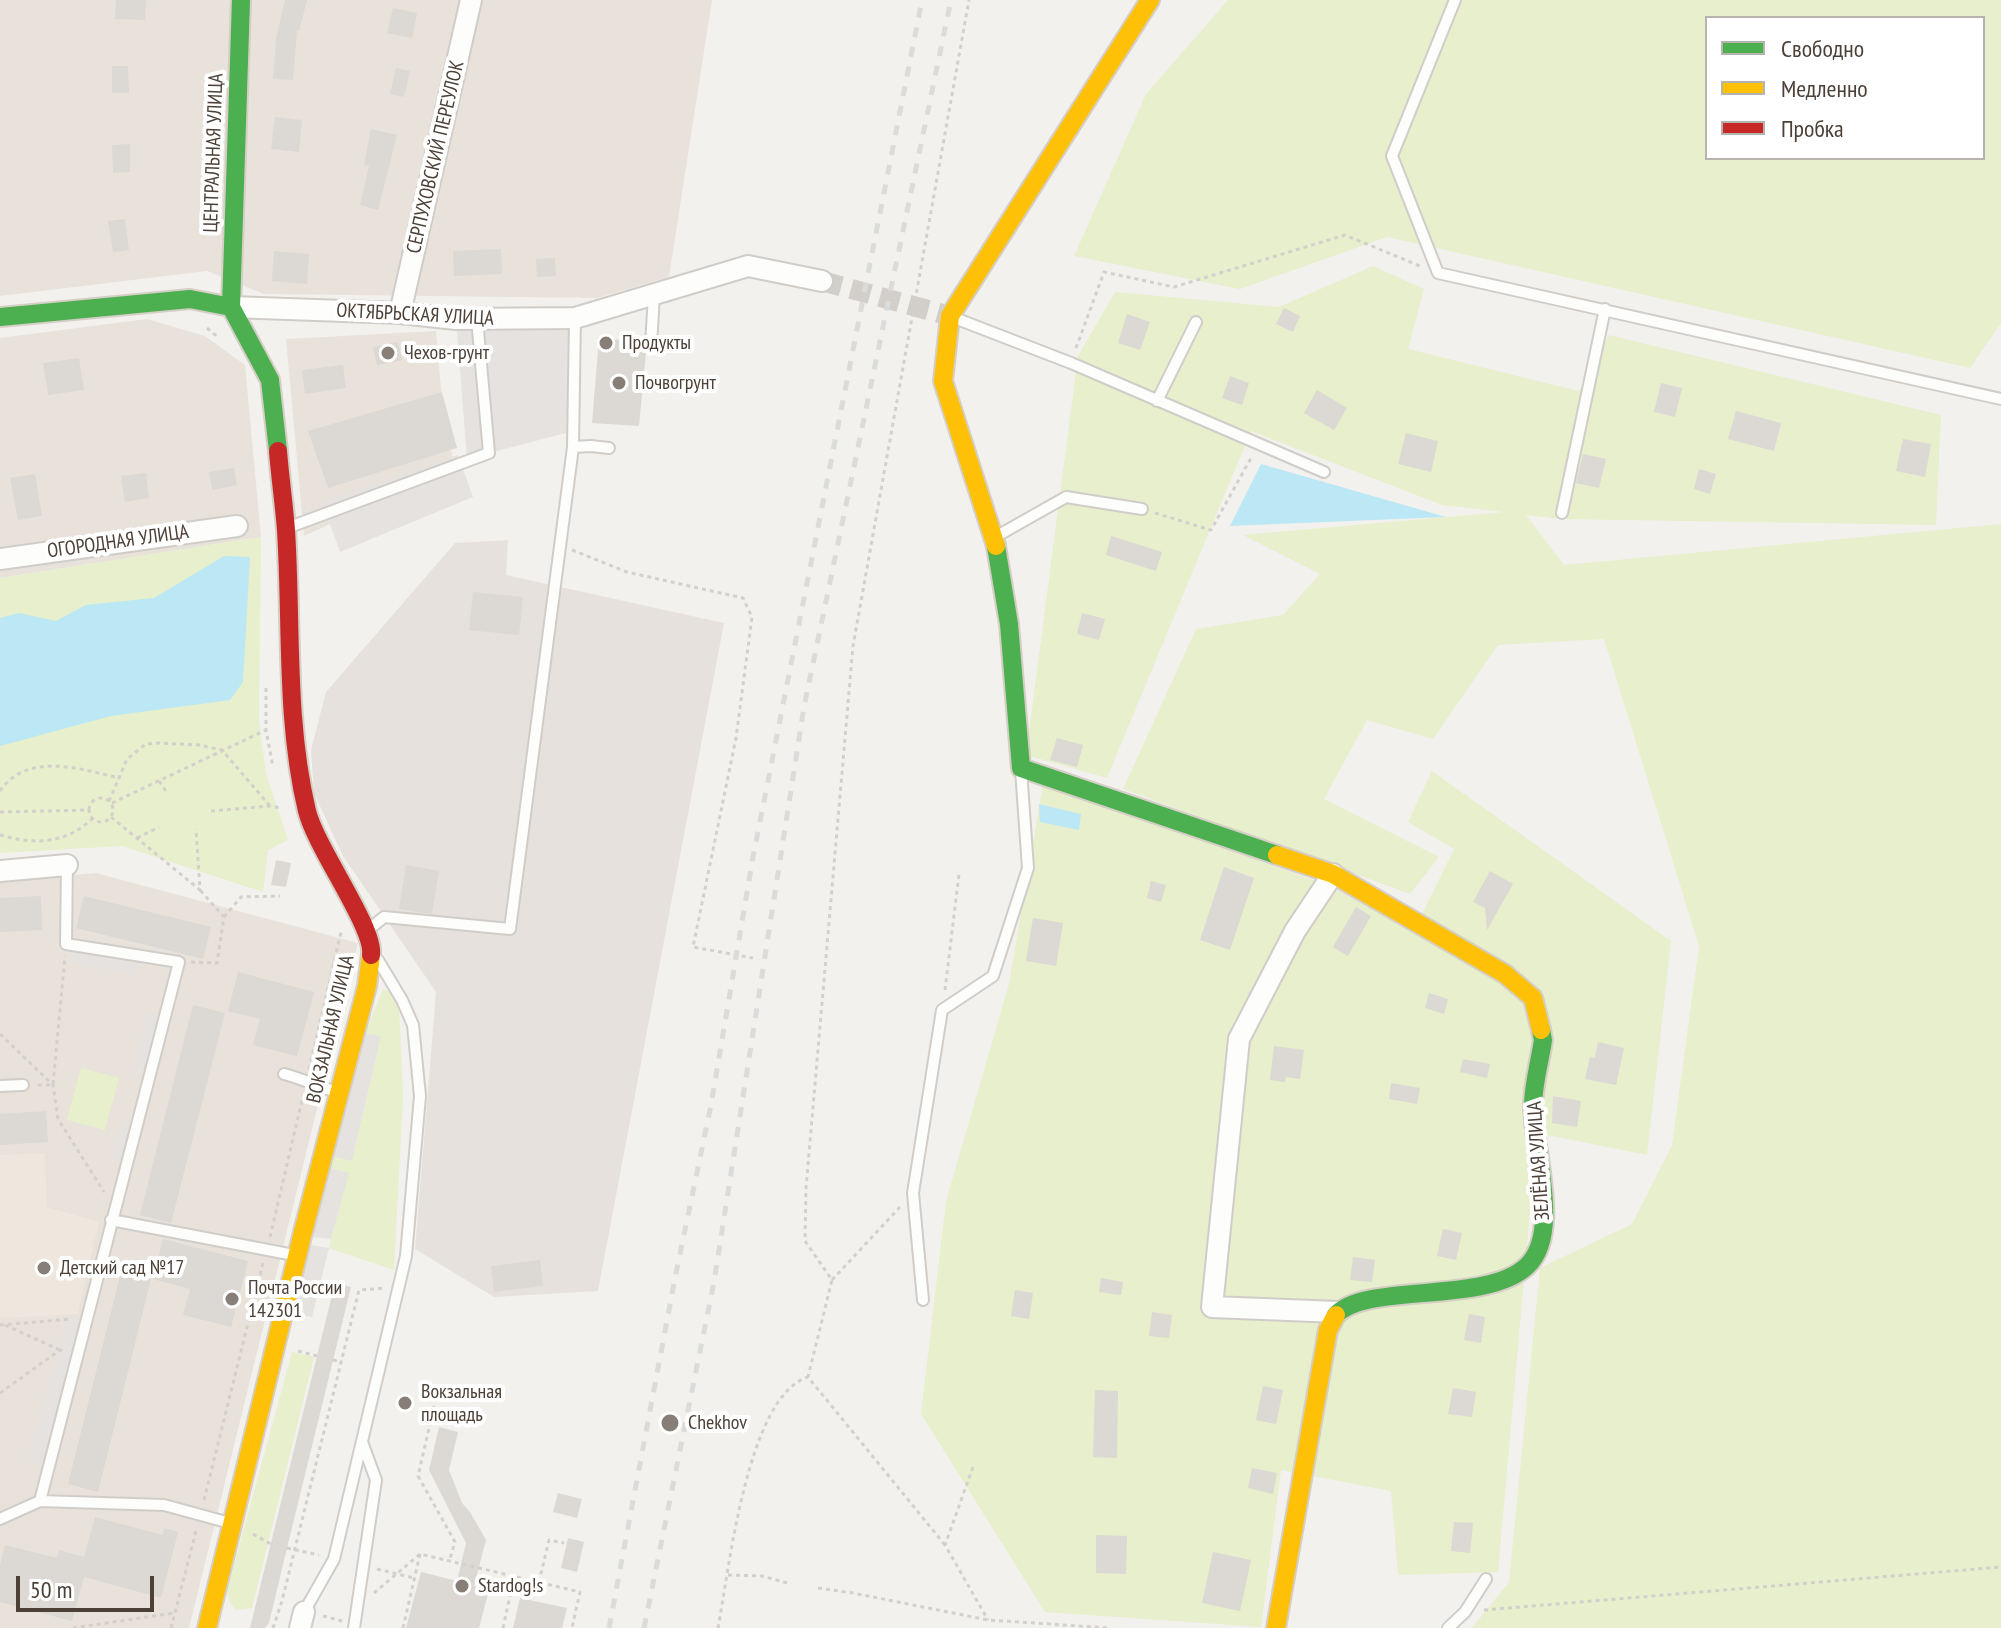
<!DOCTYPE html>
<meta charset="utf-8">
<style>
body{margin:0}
#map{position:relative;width:2001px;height:1628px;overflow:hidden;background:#f3f1ee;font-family:"PT Sans Narrow",sans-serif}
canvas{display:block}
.legend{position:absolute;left:1705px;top:16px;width:280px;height:144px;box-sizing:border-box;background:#fff;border:2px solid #b7b3af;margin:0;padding:10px 14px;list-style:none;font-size:24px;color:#4c4037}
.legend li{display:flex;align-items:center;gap:16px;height:40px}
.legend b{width:40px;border:2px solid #b7b3af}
.scale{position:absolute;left:16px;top:1576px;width:138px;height:36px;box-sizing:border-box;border:4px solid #4c4037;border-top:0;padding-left:10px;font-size:24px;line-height:28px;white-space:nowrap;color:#4c4037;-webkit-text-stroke:6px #fff;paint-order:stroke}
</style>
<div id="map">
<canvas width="2001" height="1628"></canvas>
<ul class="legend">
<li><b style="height:10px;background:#4caf50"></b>Свободно</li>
<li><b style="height:10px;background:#ffc107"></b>Медленно</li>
<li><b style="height:10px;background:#c62828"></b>Пробка</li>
</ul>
<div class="scale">50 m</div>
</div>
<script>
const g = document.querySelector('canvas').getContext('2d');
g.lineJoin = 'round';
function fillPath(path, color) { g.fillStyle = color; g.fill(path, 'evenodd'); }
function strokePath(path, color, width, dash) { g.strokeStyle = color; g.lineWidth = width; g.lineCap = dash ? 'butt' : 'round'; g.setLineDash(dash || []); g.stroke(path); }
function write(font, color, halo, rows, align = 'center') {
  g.font = font + ' "PT Sans Narrow",sans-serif'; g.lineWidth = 8; g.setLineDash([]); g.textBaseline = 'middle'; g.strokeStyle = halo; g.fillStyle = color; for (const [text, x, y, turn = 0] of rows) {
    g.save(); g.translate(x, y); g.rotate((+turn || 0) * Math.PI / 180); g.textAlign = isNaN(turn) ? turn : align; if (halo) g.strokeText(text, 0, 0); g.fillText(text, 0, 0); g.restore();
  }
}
const residential = new Path2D(`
 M0 0H712L669 277 597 298 264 294 207 271 0 296Z
 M147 319 205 336 245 365 261 537 0 578V338Z
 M436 331 444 422 455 467 304 536 286 339Z
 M96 873 358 943 189 1628H0V882Z`);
const industrial = new Path2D(`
 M508 540 506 575 724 623 598 1291 494 1297 415 1249 436 992 343 856 314 793 311 750 326 692 455 543Z`);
const education = new Path2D(`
 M45 1153 47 1207 99 1222 78 1314 0 1318V1155Z`);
const green = new Path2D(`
 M1228 0H2001V323L1970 368 1387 237 1240 289 1074 256 1146 94ZM1707 18H1983V158H1707Z
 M1373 266 1424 289 1408 349 1579 391 1609 335 1941 415 1936 525 1561 519 1526 515 1564 565 2001 524V1628H1472L1509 1582 1540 1268 1632 1224 1672 1145 1699 946 1604 639 1498 645 1433 739 1367 720 1324 799 1439 857 1410 894 1123 789 1196 629 1283 615 1320 574 1243 535 1504 512 1442 505 1251 431 1107 778 1026 755 1078 356 1115 292 1279 307Z
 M261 537 259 720 266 774 288 840 268 850 263 892 122 846 0 853V578Z
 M1432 771 1671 941 1647 1155 1537 1133 1498 1572 1398 1575 1391 1491 1281 1470 1261 1627 1045 1612 921 1414 946 1201 1009 984 1043 784 1341 890 1413 932 1454 849 1408 822Z
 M383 989 394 993 399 1005 403 1097 394 1270 329 1248 348 1173 320 1166 323 1154 352 1161 381 1036 365 1033Z
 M81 1068 119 1078 105 1130 67 1120Z
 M292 1352 314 1357 252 1608 236 1610 230 1603 227 1591Z`);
const parking = new Path2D(`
 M575 318 573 431 467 459 456 319Z
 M458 455 473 497 340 552 322 501Z
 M72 945 142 957 139 975 69 963Z
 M148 1012 165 1016 150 1071 134 1067Z
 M365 1033 381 1036 352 1161 323 1154Z
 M120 1123 136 1126 126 1163 111 1158Z
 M320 1166 349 1173 331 1239 302 1236Z
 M300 1243 329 1248 312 1317 283 1311Z
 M87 1317 49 1465 28 1460 68 1319Z`);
const water = new Path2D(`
 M1261 464 1446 517 1230 526Z
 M224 556 250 557 243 682 230 700 111 716 0 746V618L19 613 56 621 86 605 154 598Z
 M1039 804 1081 814 1079 830 1040 822Z`);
const building = new Path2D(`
 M116 0H146L145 20 115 19Z
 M285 0H307L299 31 297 30 293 80 273 79 276 39Z
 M393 8 417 13 412 38 387 33Z
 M112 66H128L129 93H112Z
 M396 68 410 71 404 97 390 94Z
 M275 117 302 120 299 152 271 149Z
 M371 129 397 135 378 210 360 205 369 166 364 165Z
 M130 144V172L113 173 112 145Z
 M125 219 129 250 113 252 108 221Z
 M501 249 502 274 454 276 453 251Z
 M274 251 309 254 307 284 272 281Z
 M555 258 556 276 537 277 536 259Z
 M1284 308 1300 316 1293 332 1276 324Z
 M1127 314 1150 322 1140 350 1118 343Z
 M599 338 643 342 646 352 639 426 592 423Z
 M398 342 402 360 377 365 373 347Z
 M79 358 84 390 48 395 43 363Z
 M343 365 346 388 305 394 302 370Z
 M1230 376 1249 383 1242 405 1222 398Z
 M1661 383 1682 388 1675 417 1654 412Z
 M1317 390 1347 408 1334 430 1304 413Z
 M442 392 457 448 328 488 308 431Z
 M1736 411 1781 423 1774 451 1728 439Z
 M1406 433 1438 441 1431 472 1398 464Z
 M1903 439 1931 444 1925 477 1896 471Z
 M1583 454 1606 459 1599 488 1576 483Z
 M234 468 237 485 212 490 209 472Z
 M1699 469 1716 474 1710 494 1694 489Z
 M146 473 149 498 125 502 121 476Z
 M35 474 42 516 18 520 10 478Z
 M1111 536 1162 552 1156 571 1106 555Z
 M473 592 523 597 519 635 469 630Z
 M1082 613 1105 619 1099 640 1077 634Z
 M1057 738 1083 745 1077 767 1050 760Z
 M276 860 291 863 286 887 271 885Z
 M406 865 439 871 432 914 399 909Z
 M1224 867 1254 878 1230 950 1200 940Z
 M1490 871 1513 884 1487 930 1485 908 1473 902Z
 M1151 881 1166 885 1161 902 1147 898Z
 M41 896 42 930 0 932V898Z
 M84 896 211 927 203 959 76 928Z
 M1356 907 1371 916 1348 956 1333 947Z
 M1033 918 1063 923 1056 966 1026 961Z
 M238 972 314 992 297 1056 253 1045 260 1019 228 1011Z
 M1429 993 1448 999 1444 1014 1425 1008Z
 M193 1005 225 1013 171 1223 140 1215Z
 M1598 1042 1624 1048 1616 1085 1585 1079 1590 1057 1595 1058Z
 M1274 1046 1304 1050 1300 1079 1286 1077 1285 1082 1270 1080Z
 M1463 1059 1490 1064 1487 1078 1460 1072Z
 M1391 1083 1420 1088 1417 1104 1389 1099Z
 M1553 1096 1581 1101 1577 1127 1552 1123Z
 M46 1111 48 1142 0 1145V1114Z
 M1443 1229 1462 1233 1456 1260 1437 1256Z
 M163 1239 248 1261 231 1327 183 1315 190 1289 153 1279Z
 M1353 1257 1375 1260 1372 1282 1350 1280Z
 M540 1260 543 1286 494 1292 491 1266Z
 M121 1272 151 1279 98 1492 68 1484Z
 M1101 1278 1123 1282 1121 1295 1099 1292Z
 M335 1283 351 1287 287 1548 269 1623 265 1628H250Z
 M1015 1290 1033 1293 1029 1319 1011 1316Z
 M1152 1312 1172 1315 1169 1338 1149 1336Z
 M1469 1314 1485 1317 1481 1343 1464 1340Z
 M1263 1386 1283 1390 1276 1424 1256 1420Z
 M1453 1388 1476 1392 1472 1417 1448 1414Z
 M1095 1390 1118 1391 1117 1458 1093 1457Z
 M439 1427 458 1432 449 1470 462 1503 470 1512 486 1540 474 1586 489 1590 479 1628H406L421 1572 457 1581 466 1543 429 1470Z
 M1252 1468 1277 1473 1273 1494 1248 1488Z
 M558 1493 582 1499 577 1518 553 1512Z
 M95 1517 163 1535 164 1528 178 1532 161 1598 84 1577 72 1621 0 1602V1565L5 1545 57 1558 59 1550 84 1557Z
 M1454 1522 1473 1523 1470 1553 1451 1551Z
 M1096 1535 1127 1536 1126 1574 1096 1573Z
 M568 1538 584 1542 577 1572 561 1568Z
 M1213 1552 1251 1560 1240 1611 1202 1603Z
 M520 1598 567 1608 562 1628H513Z`);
const streetTunnel = new Path2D(`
 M822 281 950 316`);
const path = new Path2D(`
 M207 328 219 338
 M1076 348 1104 272 1174 287 1345 235 1420 266
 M1155 513 1211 530 1251 458
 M572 550 627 572 743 598 752 617 736 738 693 947 753 958
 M266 688V730L273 767
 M159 781 167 793
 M0 791C27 751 81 769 119 778
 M89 810a12 12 0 1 1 24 0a12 12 0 1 1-24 0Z
 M109 801 127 759 146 744 158 743 199 745 222 750 270 806
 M112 803 266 730
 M211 811 270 806 281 808
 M0 812 89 810
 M111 817 200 890 196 829
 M0 835C35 845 65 844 92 819
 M137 838 159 827
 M224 917 241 897 280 896
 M191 962 217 963 224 917 200 890
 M945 990 959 874
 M0 1034 53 1085 58 1119 104 1192
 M309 1069 341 932
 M38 1085H53L65 956
 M270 1237 303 1096
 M832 1280 900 1207
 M0 1325 71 1319
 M5 1325 60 1350
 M298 1351 317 1356
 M333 1360 342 1362
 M0 1393 60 1350 66 1352
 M436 1398 418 1476 455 1542 449 1562
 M973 1467 945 1545 988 1620
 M204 1500 263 1263
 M253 1534 271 1544
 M945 1545 808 1377 832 1280 805 1241 806 1188 853 646 969 0
 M287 1548 319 1555
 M377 1569 414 1578
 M728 1575 762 1576 791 1584
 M539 1582 549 1540 564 1543
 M818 1588 853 1593 988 1620 1110 1628
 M374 1593 420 1554 580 1592 572 1628
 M1484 1610 2001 1567
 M323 1616 342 1621
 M73 1628 174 1613
 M171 1628 197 1527
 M273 1628 282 1601 359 1290 386 1288
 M403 1628 420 1554
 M503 1628 514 1577
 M718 1628C729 1571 747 1396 808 1377`);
const lane = new Path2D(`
 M1455 0 1392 156 1438 273 2001 399
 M952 317 1071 363 1324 472
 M651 346 654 294
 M1157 401 1196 322
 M573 447 591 446 609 448
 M1562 513 1605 309
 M287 528 489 453 477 319
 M997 536 1066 497 1142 509
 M368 930 384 917 510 929 573 447 575 318
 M284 1074C303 1079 319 1087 337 1092
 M0 1086 23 1085
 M111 1220 294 1255
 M923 1300 913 1193 942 1010 993 976 1028 868 1021 770
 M40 1501 179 962 66 944 67 865
 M0 1519 40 1501 164 1505 230 1523
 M304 1612 334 1559 406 1256 420 1096 413 1025 402 1000 378 960
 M354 1628 376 1480 362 1442
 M1448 1628 1465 1612 1486 1579`);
const street = new Path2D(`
 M231 307 400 313 456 319 575 318 748 266 822 281
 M400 313 471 0
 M0 559 237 526
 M0 871 67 865
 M1333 874 1295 931 1239 1039 1212 1307 1338 1312
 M300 1628 304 1612`);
const fast = new Path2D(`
 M241 0 231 307 270 380 278 451
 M0 317 190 299 231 307
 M996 546 1009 624 1021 768 1277 855
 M1336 1315C1365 1282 1486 1305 1527 1266 1562 1233 1533 1149 1533 1106 1533 1085 1540 1061 1543 1040L1541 1030`);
const slow = new Path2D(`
 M996 546 943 381 950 316 1150 0
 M1277 855 1333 874 1505 974 1533 998 1541 1030
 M207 1628 302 1236 367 986 371 955
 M1276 1628 1328 1330 1336 1315`);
const jam = new Path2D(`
 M278 451C280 477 284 504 286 530 292 624 285 719 307 811 316 848 375 928 371 955`);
const rail = new Path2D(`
 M609 1628 676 1273 711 1105 753 857 922 0
 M644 1628 714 1282 804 707 951 0`);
const markers = [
 [606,343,8,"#867e77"],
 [388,353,8,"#867e77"],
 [619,383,8,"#867e77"],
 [44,1268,8,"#867e77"],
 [232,1299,8,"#867e77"],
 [405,1403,8,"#867e77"],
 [670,1423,10,"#867e77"],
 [462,1586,8,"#867e77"]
];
const streetNames = [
 ["ЦЕНТРАЛЬНАЯ УЛИЦА",214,153,-88],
 ["СЕРПУХОВСКИЙ ПЕРЕУЛОК",436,157,-77],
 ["ОКТЯБРЬСКАЯ УЛИЦА",415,315,3],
 ["ОГОРОДНАЯ УЛИЦА",118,542,-8],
 ["ВОКЗАЛЬНАЯ УЛИЦА",331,1029,-77],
 ["ЗЕЛЁНАЯ УЛИЦА",1539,1161,-94]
];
const poiNames = [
 ["Продукты",622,343],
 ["Чехов-грунт",404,353],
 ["Почвогрунт",635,383],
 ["Детский сад №17",60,1268],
 ["Почта России",248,1288],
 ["142301",248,1311],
 ["Вокзальная",421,1392],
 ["площадь",421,1415],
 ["Chekhov",688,1423],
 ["Stardog!s",478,1586]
];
fillPath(residential, '#e8e2db');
fillPath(industrial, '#e6e1dd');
fillPath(education, '#efe6dd');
fillPath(green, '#e7efcc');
fillPath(parking, '#e5e2df');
fillPath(water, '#bbe8f4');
fillPath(building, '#dcd8d3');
strokePath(streetTunnel, '#d2cec9', 20, [20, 10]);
strokePath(lane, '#d0cdc9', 14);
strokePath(street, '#d0cdc9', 24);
strokePath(fast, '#d5cec5', 22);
strokePath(slow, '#d5cec5', 22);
strokePath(jam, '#d5cec5', 22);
strokePath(path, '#d3d0cc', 3, [4, 4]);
strokePath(lane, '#fdfdfc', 10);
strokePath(street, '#fdfdfc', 20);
strokePath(fast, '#4caf50', 18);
strokePath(slow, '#ffc107', 18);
strokePath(jam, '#c62828', 18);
strokePath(rail, '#dbdbda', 5, [10, 10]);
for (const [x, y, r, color] of markers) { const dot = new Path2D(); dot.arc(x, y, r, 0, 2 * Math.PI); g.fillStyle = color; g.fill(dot); strokePath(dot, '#fff', 3); }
write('20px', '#4c4037', '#fff', streetNames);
write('20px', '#4c4037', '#fff', poiNames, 'left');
</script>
